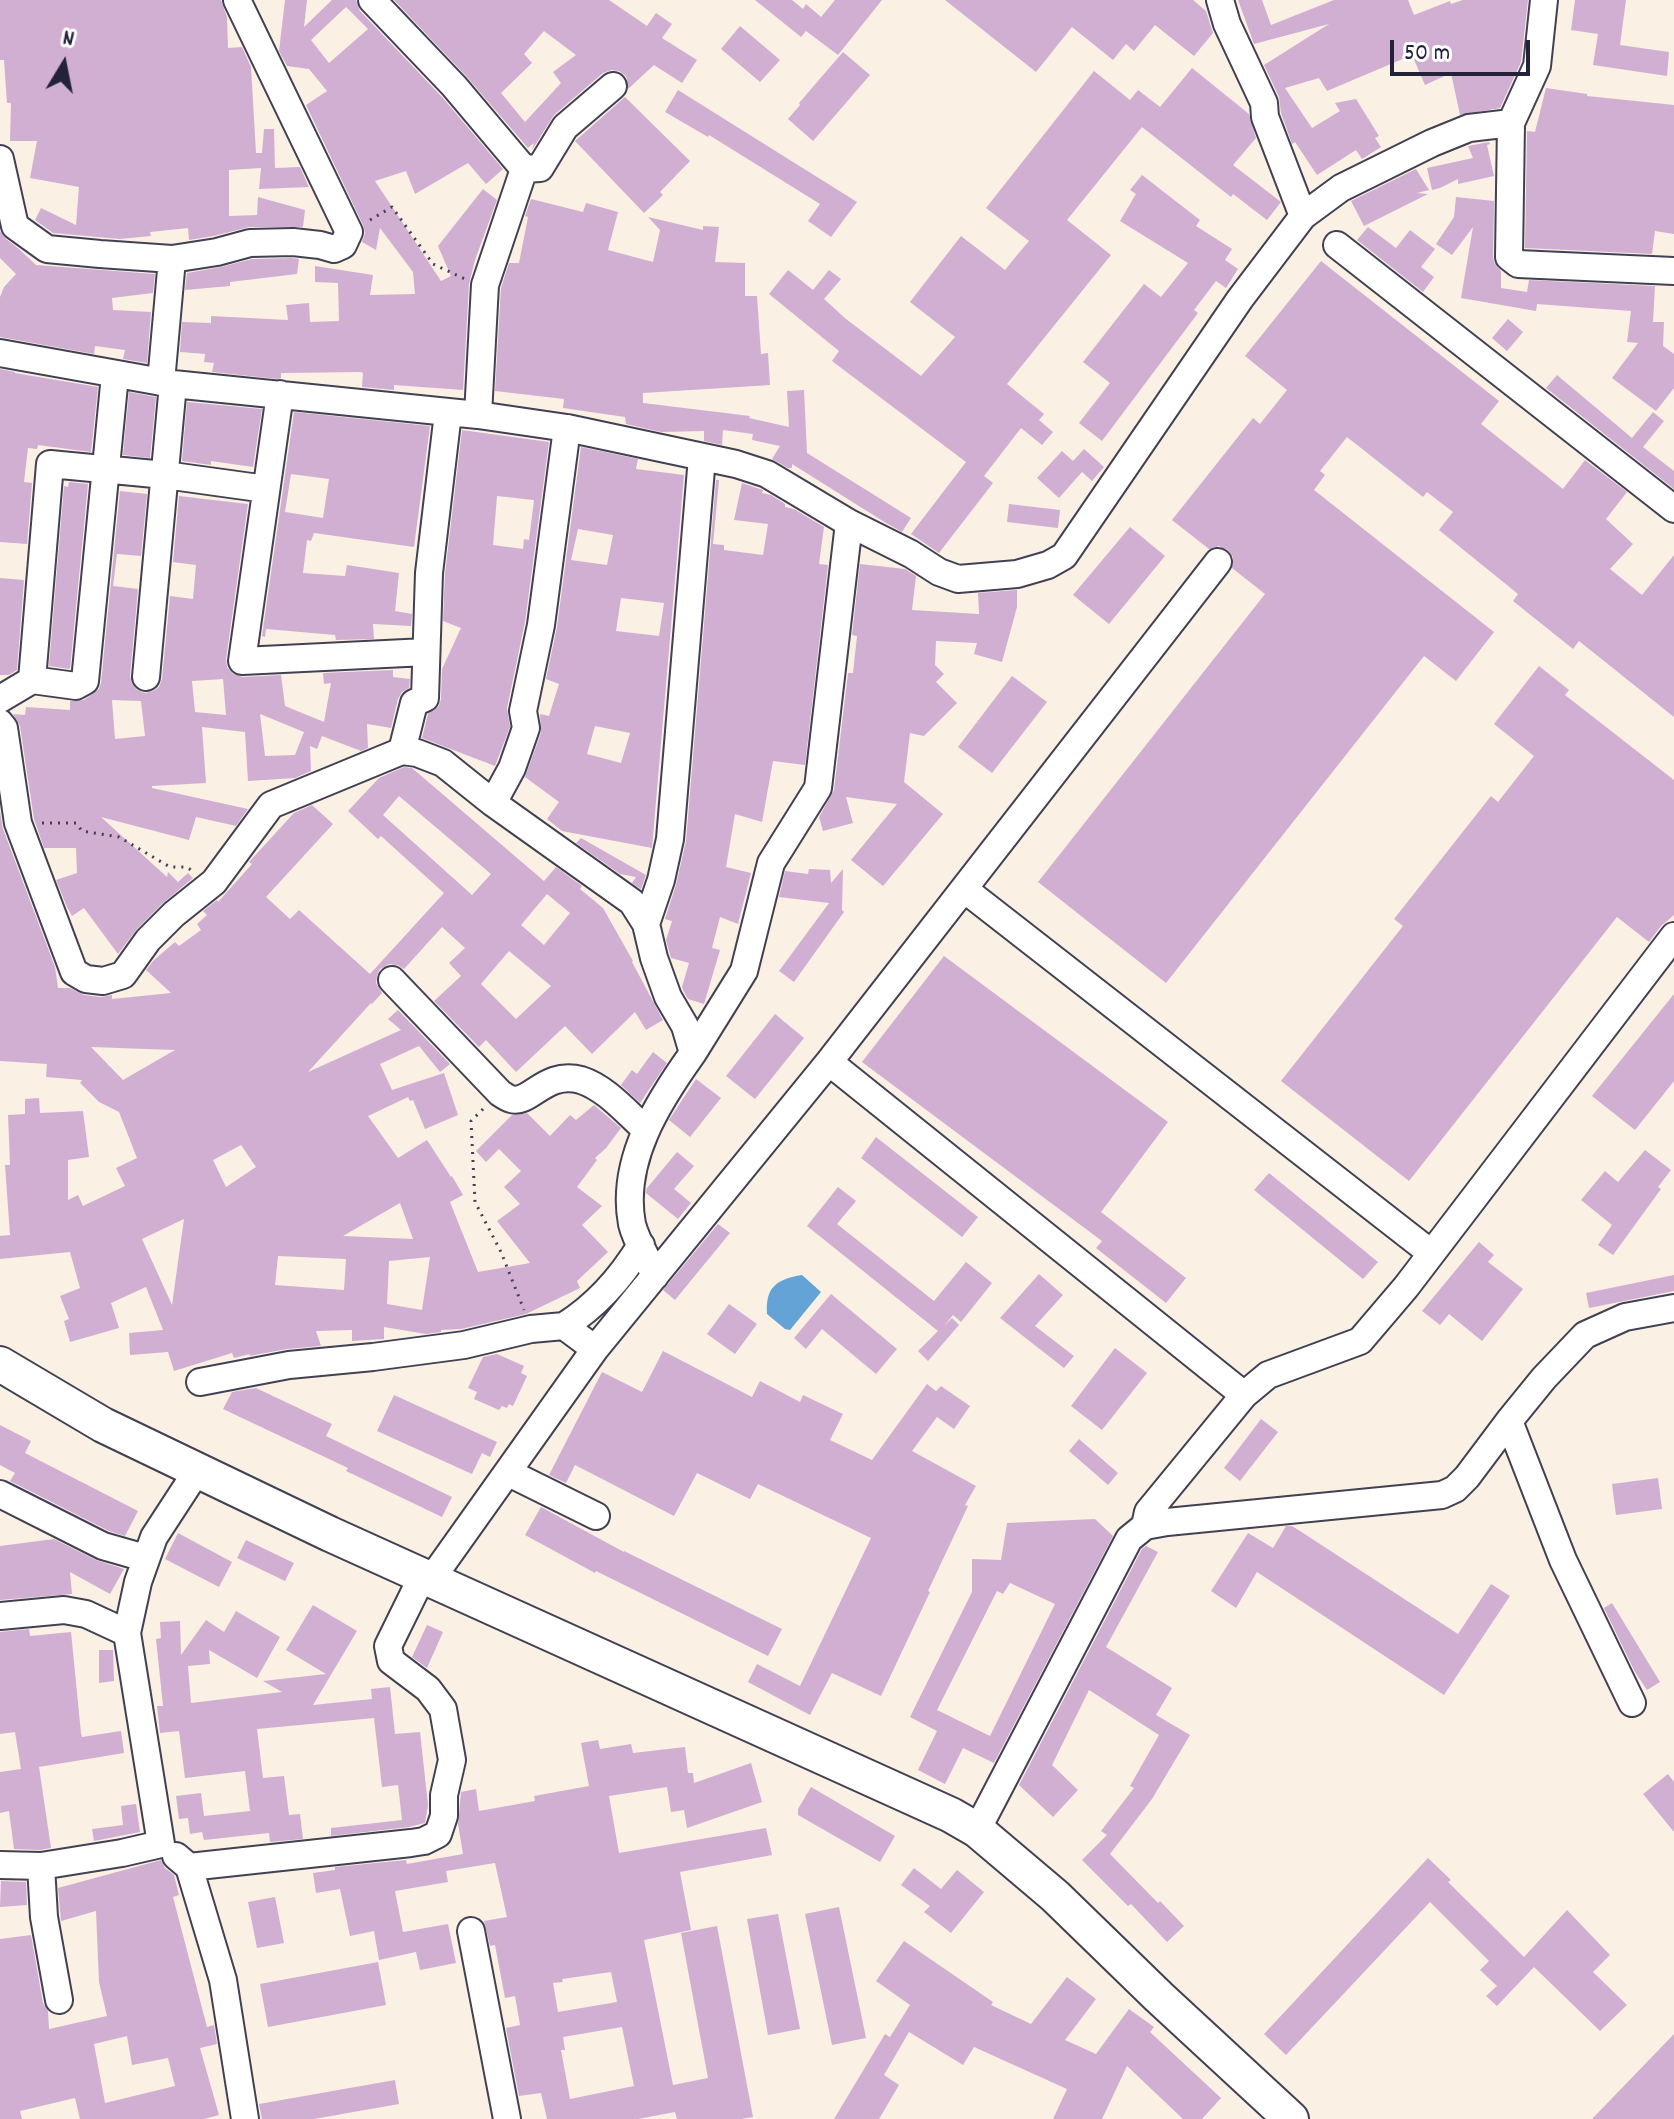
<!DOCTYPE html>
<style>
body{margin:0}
#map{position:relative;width:1674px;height:2119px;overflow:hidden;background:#faf0e3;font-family:Dekko,sans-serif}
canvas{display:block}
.north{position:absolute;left:24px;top:24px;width:80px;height:80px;-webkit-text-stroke:6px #fff;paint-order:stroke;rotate:10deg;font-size:22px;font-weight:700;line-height:32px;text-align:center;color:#22223b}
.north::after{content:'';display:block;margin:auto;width:28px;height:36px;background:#22223b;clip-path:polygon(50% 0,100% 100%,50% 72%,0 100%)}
.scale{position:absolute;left:1390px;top:40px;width:140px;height:36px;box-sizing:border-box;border:4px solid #22223b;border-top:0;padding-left:10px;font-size:24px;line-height:28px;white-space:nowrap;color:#22223b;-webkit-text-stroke:6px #fff;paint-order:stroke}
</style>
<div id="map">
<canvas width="1674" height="2119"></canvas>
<div class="north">N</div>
<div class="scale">50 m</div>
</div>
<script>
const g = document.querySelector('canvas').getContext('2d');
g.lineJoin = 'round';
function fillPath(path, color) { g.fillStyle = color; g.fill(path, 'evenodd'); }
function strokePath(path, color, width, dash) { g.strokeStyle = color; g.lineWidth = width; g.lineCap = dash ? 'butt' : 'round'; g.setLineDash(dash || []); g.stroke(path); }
const water = new Path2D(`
 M802 1275 821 1292 790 1330 785 1329 767 1314C765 1287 777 1279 802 1275Z`);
const building = new Path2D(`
 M0 0H221L227 17 228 48 242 47 251 67 256 153H262L264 129H274L275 168 300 167 309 187 259 189 261 168 229 170V216L257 215 258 197 305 210 303 227H249L214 236 189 240 188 228 150 232 151 236 120 239 53 233 35 220 41 208 76 225 79 187 30 178 37 141H10L11 103H7L4 60H0Z
 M285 0H307L304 27 332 0H356L360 11 442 97 503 169 486 184 468 163 415 194 406 171 375 181 441 281 451 276 438 246 483 189 497 200 475 260 469 284 463 390 394 385V390L362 387 363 373 361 372 281 373V378L278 379 212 372 214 363 204 362 205 354 180 352 182 322 211 323V316L288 320 286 305 309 303 310 322 339 321 338 283 315 282V266L373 275 370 295 415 294 413 272 380 228 376 250 362 242 365 233 363 225 306 105 327 91 309 69 287 66 279 51ZM346 7 368 29 329 63 311 40Z
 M394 0H609L647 26 656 13 672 24 662 38 697 60 682 83 654 65 628 89V82L626 76 619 71 611 70 603 73 554 115 532 150 534 143 528 148 466 76ZM544 31 576 55 553 72 561 83 525 122 501 93 532 63 524 54Z
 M755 0H792L803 9 806 4 821 17 835 0H882L838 55 806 31 801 37Z
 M945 0H1193L1206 11 1213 33 1194 56 1155 25 1134 51 1126 44 1113 60 1072 27 1036 72Z
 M1238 0H1262L1271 25 1334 0H1408L1414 15 1450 1 1451 4 1463 0H1528L1521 62 1500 108 1460 115 1451 73 1425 85 1412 55 1327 91 1319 78 1285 88 1312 128 1340 111 1335 103 1356 99 1379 136 1375 138 1381 147 1362 159 1356 150 1317 175 1295 142 1292 144 1281 113 1279 97 1264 65 1329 24 1254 44Z
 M1575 0H1626L1620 45 1669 52 1667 76 1593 65 1598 34 1571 30Z
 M740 26 780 60 760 82 721 49Z
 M843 52 870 75 813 141 788 119 800 105 799 103Z
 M1192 68 1249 114 1256 138 1233 165 1281 202 1267 220 1233 194 1231 197 1142 127 1067 220 1111 255 1007 384 1044 414 1039 420 1053 432 1042 445 1021 428 984 476 993 483 939 553 911 534 966 462 832 361 839 351 769 294 788 270 813 290 829 270 841 279 824 299 846 319 921 376 955 337 910 302 961 236 1005 270 1018 254 1029 241 986 208 1094 71 1130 100 1138 90 1160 107Z
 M1546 88 1587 94V96L1674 105V234L1655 231 1652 254 1525 248 1527 134V131L1535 132Z
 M678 90 857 202 831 237 808 221 820 204 709 135 708 137 665 112Z
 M625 97 690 161 660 192 663 195 644 213 575 141Z
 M1489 142 1490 144 1487 145 1494 176 1458 184V179L1440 188 1432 190 1427 168 1473 158 1468 146Z
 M1416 169 1429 190 1417 193 1428 194 1364 226 1351 201Z
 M1142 175 1200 220 1196 226 1232 249 1225 260 1238 269 1226 288 1216 281 1194 310 1198 313 1102 441 1079 423 1110 383 1083 362 1144 284 1161 297 1188 263 1120 221 1136 194 1130 190Z
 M1456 197 1494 201 1493 257 1495 264 1501 271V288L1527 292 1529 280 1655 286 1653 322H1664L1663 346 1674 354V388L1656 411 1612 378 1638 343 1627 342 1631 311 1537 304 1536 311 1461 298 1473 227 1452 255 1436 244 1454 217Z
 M531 199 583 212 586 203 618 212 608 250 653 262 660 230 648 217 703 230V226L719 227 715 262 745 263V296H757L761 354 768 353 770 385 643 393V403L750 416 749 418 789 427 787 391 804 390 807 453 911 518 902 532 886 523 792 464V468H788L772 459 780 446 752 440 753 434 723 430 722 445 704 441V431L661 432 626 424 625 417 563 408 564 399 495 391 501 288 509 263H519L528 217 525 216Z
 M1368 227 1396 248 1410 230 1435 249 1421 267 1434 277 1423 292 1357 240Z
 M0 231 6 239 19 249 36 265 155 274 153 293 112 298 113 310 151 312 147 363 123 359 125 350 95 346 94 354 0 337V297L4 287 16 274 0 258Z
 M292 258 299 259 297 274 230 282V286L185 290 187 273 221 267 252 259Z
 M1321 261 1499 401 1481 424 1563 489 1585 460 1627 492 1606 519 1633 544 1610 569 1642 595 1674 555V717L1579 641 1573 649 1513 601 1518 594 1439 530 1453 512 1427 492 1423 497 1347 437 1320 471 1325 475 1314 490 1494 632 1456 681 1424 656 1166 983 1038 882 1265 594 1232 568 1233 557 1228 550 1219 546 1209 549 1172 520 1253 418 1260 424 1287 390 1245 356Z
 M1508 319 1523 332 1507 351 1492 338Z
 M0 369 15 372V373L98 387 91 452 38 445 37 449 28 448 24 482 32 483 27 544 0 542Z
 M1557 375 1632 438 1653 412 1664 421 1643 447 1674 471V489L1546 388Z
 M129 392 156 397 150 458 123 455Z
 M187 402 262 409 253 467 211 461V465L182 461Z
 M294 412 430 426 414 547 314 533 311 541 307 540 303 573 345 576 347 565 399 573 395 611 412 614 411 626 373 624 374 639 336 640 335 635 266 629 265 637 262 636ZM291 474 329 479 323 518 285 512Z
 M462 430 549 442 525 622 507 708 510 727 495 766 422 738 428 714 439 706 441 699 442 669 461 628 443 621 445 574ZM497 496 534 500 529 540 524 539 523 549 493 545Z
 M581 447 638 459 636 469 684 475 652 848 562 831 547 819 559 802 525 777 541 733 540 714 549 716 559 684 546 679 557 627ZM578 529 613 535 607 565 571 560ZM621 598 664 603 659 636 616 631ZM595 726 630 733 621 763 587 754Z
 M1084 449 1104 467 1092 481 1082 472 1059 498 1037 478 1062 451 1073 461Z
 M716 480H719L713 544 724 545V550L763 555 768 524 734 520 742 483 763 490 762 493 771 495 785 504V507L794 509 824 527 819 564 828 565 805 765 773 761 762 822 735 814 726 867 751 873 738 924 720 917 712 948 720 950 704 1004 688 999 683 990 682 987 689 963 671 958 666 940 672 921 665 919 676 885 686 841Z
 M69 482 88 484 70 669 49 666 64 486 68 487Z
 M120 491 147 494 141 556 117 554 113 586 138 589 130 676 132 684 137 690 145 693 153 691 159 687 162 679 170 596 193 599 196 565 173 562 179 496 248 504 226 659 227 667 233 674 243 677 281 675 285 706 324 722 331 683 324 684 323 673 393 670V677L410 679 409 688 402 692 398 699 391 728 367 724 368 748 361 751 322 736 317 749 310 746 311 771 295 778 248 781 245 732 202 727 206 783 152 786V788L248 809 236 826 196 817 189 840 101 817 167 877 168 872 178 882 188 873 193 878 163 903 137 929 118 954 84 908 72 916 67 907 56 880 77 873 76 848H44L34 819 20 726 13 714 25 715 26 707 70 710V701L84 700 99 689 101 683ZM223 679 226 715 195 712 192 681ZM112 700 141 701 145 736 115 739ZM260 714 304 732 295 755 265 756Z
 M1009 504 1060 510 1058 528 1007 522Z
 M1130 527 1165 556 1109 624 1073 595Z
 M860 564 905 569 916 576 912 610 979 614 978 593 1017 590V607L1002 662 974 654 977 643 936 641 935 665 944 674 936 682 957 703 924 736 910 733 904 782 943 814 883 886 851 860 897 804 846 797 853 823 823 831 819 817 834 790 848 673H853L857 636 852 635Z
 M0 578 24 580 17 670 9 675H0Z
 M1539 666 1569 690 1565 695 1674 780V915L1661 926 1649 942 1617 917 1409 1181 1281 1081 1403 926 1394 919 1491 796 1498 802 1534 756 1494 724Z
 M1012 676 1047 702 992 773 958 747Z
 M404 767 412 768 544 881 556 867 582 886 580 889 603 908 633 961 632 962 663 1020 646 1030 635 1012 592 1054 565 1026 516 1072 486 1040 479 1047 434 1001 461 976 449 963 465 948 442 927 404 969 397 965 389 964 380 969 377 976 376 983 382 993 372 1004 371 1003 308 1072 401 1030 388 1019 398 1010 450 1064 440 1072 419 1046 380 1064 392 1090 444 1073 458 1115 425 1129 413 1100 410 1101 408 1097 368 1116 398 1158 427 1140 451 1177 452 1176 463 1195 450 1202 478 1272 530 1263 497 1221 520 1204 504 1187 521 1171 499 1149 486 1162 476 1151 512 1115 527 1113 550 1136 570 1115 576 1120 594 1105 621 1128 606 1148 595 1158 597 1160 577 1187 602 1206 582 1225 608 1252 577 1281 580 1288 526 1314 461 1329 441 1330V1332L426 1334 384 1327V1339L352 1341V1330L316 1331 321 1346 287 1349 249 1356 250 1354 234 1358 232 1353 174 1371 168 1352 130 1355 129 1333 163 1330 146 1287 111 1303 119 1328 70 1342 64 1321 69 1319 60 1296 80 1288 70 1252 0 1259V1236L10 1235 5 1165H10L8 1115 25 1114V1099L39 1098 40 1113 83 1111 89 1157 68 1160V1200L78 1195 83 1206 125 1186 116 1168 137 1158 119 1112 99 1102 80 1083 82 1080 46 1077 47 1064 0 1061V811L3 829 55 967 58 988H70L84 995 101 997 112 995V999L171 993 146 970 154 960 175 942 179 946 201 930 197 924 207 915 203 911 217 900 218 902 252 864 249 862 294 813 312 805 333 824 266 897 290 919 299 910 370 974 444 893 381 836 378 839 348 811 379 778ZM399 796 491 874 472 895 383 815ZM547 894 570 913 544 945 521 925ZM509 951 551 986 516 1019 481 984ZM91 1047 175 1050 123 1080ZM241 1145 256 1167 226 1187 213 1160ZM400 1203 413 1239 343 1236ZM184 1219 172 1305 142 1239ZM278 1256 346 1259 344 1290 275 1285ZM430 1257 422 1310 387 1304 389 1261Z
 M581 838 646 875 641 889 632 883 636 877 620 874 576 843Z
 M809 869 830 870 831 883 843 869 842 910 844 912 794 982 779 971 829 903 779 897 785 871 808 874Z
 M944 956 1168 1122 1101 1212 1186 1278 1166 1303 1096 1248 1102 1241 862 1062Z
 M1674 994V1081L1635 1130 1592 1096Z
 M775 1014 804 1038 755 1099 726 1076Z
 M653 1052 667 1063 640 1103 621 1085 632 1070 637 1074Z
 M696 1079 721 1098 690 1137 669 1120Z
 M876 1137 978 1217 962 1237 861 1158Z
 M1645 1150 1671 1170 1658 1187 1661 1189 1613 1255 1598 1245 1612 1225 1581 1200 1605 1171 1618 1182Z
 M677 1152 694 1166 674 1189 691 1203 678 1219 646 1193 647 1188Z
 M1269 1173 1378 1262 1363 1279 1254 1190Z
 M838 1187 856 1201 837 1224 934 1301 966 1262 992 1283 961 1322 953 1315 944 1326 952 1318 959 1325 928 1361 918 1351 938 1331 807 1226Z
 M718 1224 730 1233 675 1300 663 1290Z
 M1479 1242 1494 1255 1488 1262 1523 1289 1482 1341 1449 1314 1440 1325 1422 1311Z
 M1039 1274 1063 1295 1035 1326 1074 1356 1064 1368 1000 1318Z
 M1674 1275V1291L1589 1308 1586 1293Z
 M831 1294 897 1349 876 1374 822 1329 806 1349 794 1338Z
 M729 1304 757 1324 735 1354 707 1334Z
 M1115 1348 1147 1373 1102 1430 1071 1406Z
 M663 1351 752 1397 760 1381 800 1402 803 1395 843 1414 830 1440 872 1460 927 1384 936 1391 941 1386 970 1406 954 1429 937 1417 912 1451 976 1486 965 1505 968 1506 928 1591 930 1592 881 1696 832 1673 810 1715 748 1682 757 1664 800 1686 871 1538 758 1484 750 1499 697 1473 674 1516 575 1465 566 1483 549 1475 602 1372 642 1392Z
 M497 1354 524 1366 521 1373 527 1376 513 1406 509 1404 507 1408 502 1406 499 1410 474 1399 477 1392 468 1388 483 1357Z
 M256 1388 332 1424 326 1436 452 1497 442 1517 346 1471 348 1468 223 1409 232 1392Z
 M394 1395 497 1442 490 1457 482 1453 472 1474 377 1431Z
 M1261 1419 1278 1432 1240 1481 1224 1468Z
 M0 1425 31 1441 25 1453 138 1511 125 1536 109 1531 10 1481 15 1473 0 1465Z
 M1079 1439 1118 1473 1108 1485 1069 1451Z
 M1658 1478 1662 1509 1616 1515 1612 1484Z
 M541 1507 624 1552V1551L782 1629 768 1656 596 1571 595 1573 525 1535Z
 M1095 1519 1113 1536 994 1763 963 1748 945 1784 918 1770 937 1731 910 1717 972 1592V1559L1001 1560 1007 1523ZM1010 1583 1055 1604 990 1736 937 1710 997 1591 1003 1594Z
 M1286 1526H1292L1300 1531 1458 1634 1491 1584 1510 1596 1444 1695 1257 1572 1236 1608 1211 1591 1248 1533 1273 1548Z
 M178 1533 232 1562 219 1587 165 1559Z
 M54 1539 96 1560 124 1569 110 1594 70 1572 72 1594 0 1600V1546Z
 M246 1540 294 1563 285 1581 237 1558Z
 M1146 1546 1158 1552 1106 1647 1172 1688 1156 1715 1190 1735 1152 1799 1110 1854 1158 1903 1160 1901 1184 1926 1167 1942 1131 1904 1128 1906 1082 1860 1107 1835 1101 1831 1134 1788 1130 1786 1159 1735 1089 1690 1052 1765 1078 1790 1053 1817 1019 1785 1142 1549Z
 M1612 1603 1660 1682 1647 1690 1635 1672 1604 1608Z
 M313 1605 357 1631 313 1705 372 1699 371 1689 390 1687 395 1734 420 1732 428 1805 425 1823 409 1827 331 1836V1828L402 1820 398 1785 382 1787 374 1718 257 1729 263 1778 284 1776 289 1815 300 1814 303 1839 270 1842 269 1833 204 1840 202 1832 190 1834 188 1818 179 1819 176 1796 201 1793 204 1816 250 1811 245 1771 185 1778 179 1731 160 1733 157 1706H163L156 1639 161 1638 160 1622 180 1621 181 1655 206 1620 224 1632 236 1611 280 1637 257 1678 209 1650 210 1664 188 1666 191 1703 282 1692 263 1681 326 1674 286 1650Z
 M427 1625 443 1632 427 1668 412 1657Z
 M29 1629 30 1636 71 1632 81 1733 82 1737 121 1731 124 1753 39 1767 51 1848 40 1850 14 1849 9 1811 0 1813V1772L21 1769 15 1732 0 1734V1632Z
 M99 1650H113L114 1681 99 1683Z
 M598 1740 600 1749 631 1744 633 1753 685 1747 688 1773H693L694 1783 751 1763 762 1802 687 1828 684 1810 671 1812 667 1787 609 1796 619 1853 766 1828 772 1855 680 1872 691 1930 644 1940 673 2085 708 2078 681 1933 717 1926 753 2117 741 2119H677L675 2112 638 2119H547L541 2093 519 2096 506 2028 520 2025 515 1996 505 1998 495 1945 490 1946 484 1921 507 1917 495 1863 446 1871 448 1882 395 1891 403 1932 448 1924 456 1963 420 1970 416 1952 379 1960 374 1931 350 1936 340 1889 316 1893 313 1873 335 1870V1867L406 1860 407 1864 463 1854 458 1824 461 1792 476 1789 479 1811 535 1801 534 1796 589 1786 581 1743ZM611 1972 617 2002 558 2012 553 1983 563 1982 562 1979ZM622 2027 634 2086 570 2099 561 2050H565L563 2037Z
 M1668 1774 1674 1782V1832L1643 1794Z
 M811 1787 895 1836 880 1862 798 1815V1809Z
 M136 1804 140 1832 94 1841 92 1829 123 1825 121 1806Z
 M1428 1858 1451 1880 1448 1882 1524 1957 1567 1910 1610 1955 1593 1972 1627 2005 1600 2031 1534 1967 1497 2006 1486 1996 1497 1986 1480 1970 1489 1961 1430 1902 1286 2055 1264 2034Z
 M161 1860 165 1868 174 1875 179 1895 173 1897 207 2027 214 2025 217 2044 200 2048 219 2115 204 2119H80L75 2098 20 2111 22 2119H0V1939L31 1935 43 2003 48 2011 49 2029 107 2016 99 1982 96 1911 61 1921 58 1888ZM127 2036 132 2065 168 2058 175 2086 105 2103 94 2044Z
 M914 1868 941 1889 957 1870 984 1892 951 1933 924 1912 930 1906 901 1885Z
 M1 1881 26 1882 27 1905 0 1907Z
 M275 1897 284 1943 257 1948 248 1902Z
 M839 1907 866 2038 832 2045 805 1914Z
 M778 1914 800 2029 768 2035 747 1919Z
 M904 1941 993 2002 991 2005 1031 2024 1067 1977 1096 1999 1065 2040 1096 2054 1129 2009 1154 2027 1150 2032 1221 2098 1202 2119H1183L1127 2066 1102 2119H1053L1067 2089 974 2047 963 2065 909 2032 884 2075 899 2085 879 2119H834L885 2034 890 2037 910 2005 876 1981Z
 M378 1962 386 2005 268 2027 260 1984Z
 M1674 2034V2119H1592Z
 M395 2080 399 2104 314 2119H262L259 2104Z`);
const path = new Path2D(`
 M370 220 392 207 433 264 465 279
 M42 823H76L82 831 119 837 170 867H186L193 871
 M483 1109 471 1121 475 1202 501 1252 524 1310`);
const minor = new Path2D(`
 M372 0 454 86 524 169
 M1220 0 1227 24 1264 103 1265 117 1303 216
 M1544 0 1537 66 1511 123 1509 257 1518 264 1674 271
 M0 159 15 226 47 249 100 254 172 259 217 252 250 243 293 242 320 245 334 249 343 245 349 232 237 0
 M1337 245 1674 509
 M0 353 173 384 478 415 567 428 736 464 767 474 849 523 911 554 939 572 958 579 1017 574 1048 565 1064 556 1240 299 1303 216 1341 188 1432 143 1469 128 1511 123
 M161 382 172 259
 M280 394 242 661 426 652
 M478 415 485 285 524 169 540 168 565 127 613 86
 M146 677 173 384
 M32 680 50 464 165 475 266 489
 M0 699 32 680 76 686 85 681 115 375
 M0 723 4 728 18 823 74 972 86 979 103 981 123 975 148 940 174 914 214 882 271 805 402 751 417 753 443 763 493 803 632 902 646 924 654 958 668 997 685 1026 693 1053 744 971 771 863 818 788 849 523
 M402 751 414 703 425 698 429 573 448 413
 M493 803 512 768 526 728 523 711 541 625 567 428
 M964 889 1431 1253
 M646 924 661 880 670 839 702 457
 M392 980 500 1093C503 1095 507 1098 511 1099 530 1105 545 1070 581 1080 606 1088 626 1112 646 1130
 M829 1062 1244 1395
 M655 1276C648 1259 636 1241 632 1224 620 1161 658 1102 693 1053
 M564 1326C596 1306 621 1278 641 1245
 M200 1382 289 1365 373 1357 464 1345 531 1329 564 1326 595 1349
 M1509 1421 1563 1560 1632 1703
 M509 1473 596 1516
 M0 1494 103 1546 145 1558
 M1145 1526 1148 1512 1244 1395 1268 1375 1360 1341 1406 1287 1674 936
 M430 1581 595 1349 829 1062 1218 562
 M0 1616 64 1610 86 1614 127 1633
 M977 1830 1129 1539 1145 1526 1167 1522 1442 1495 1455 1489 1467 1477 1509 1421 1544 1378 1585 1335 1625 1317 1674 1308
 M176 1856 189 1867 223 1980 245 2119
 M0 1865 41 1866 122 1853 161 1844 127 1633 138 1582 154 1537 197 1471
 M41 1866 44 1917 59 2000
 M189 1867 411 1843 424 1841 438 1834 444 1816V1795L452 1760 443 1709 428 1689 391 1661 388 1646 422 1577
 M471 1931 507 2119`);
const major = new Path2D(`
 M0 1364 103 1425 330 1534 951 1815 977 1830 1055 1896 1159 1997 1291 2119`);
fillPath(water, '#63a3d6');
fillPath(building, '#d1afd3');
strokePath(minor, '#424154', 30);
strokePath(major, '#424154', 38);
strokePath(path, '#424154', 3, [2, 6]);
strokePath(minor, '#fff', 26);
strokePath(major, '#fff', 34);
</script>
